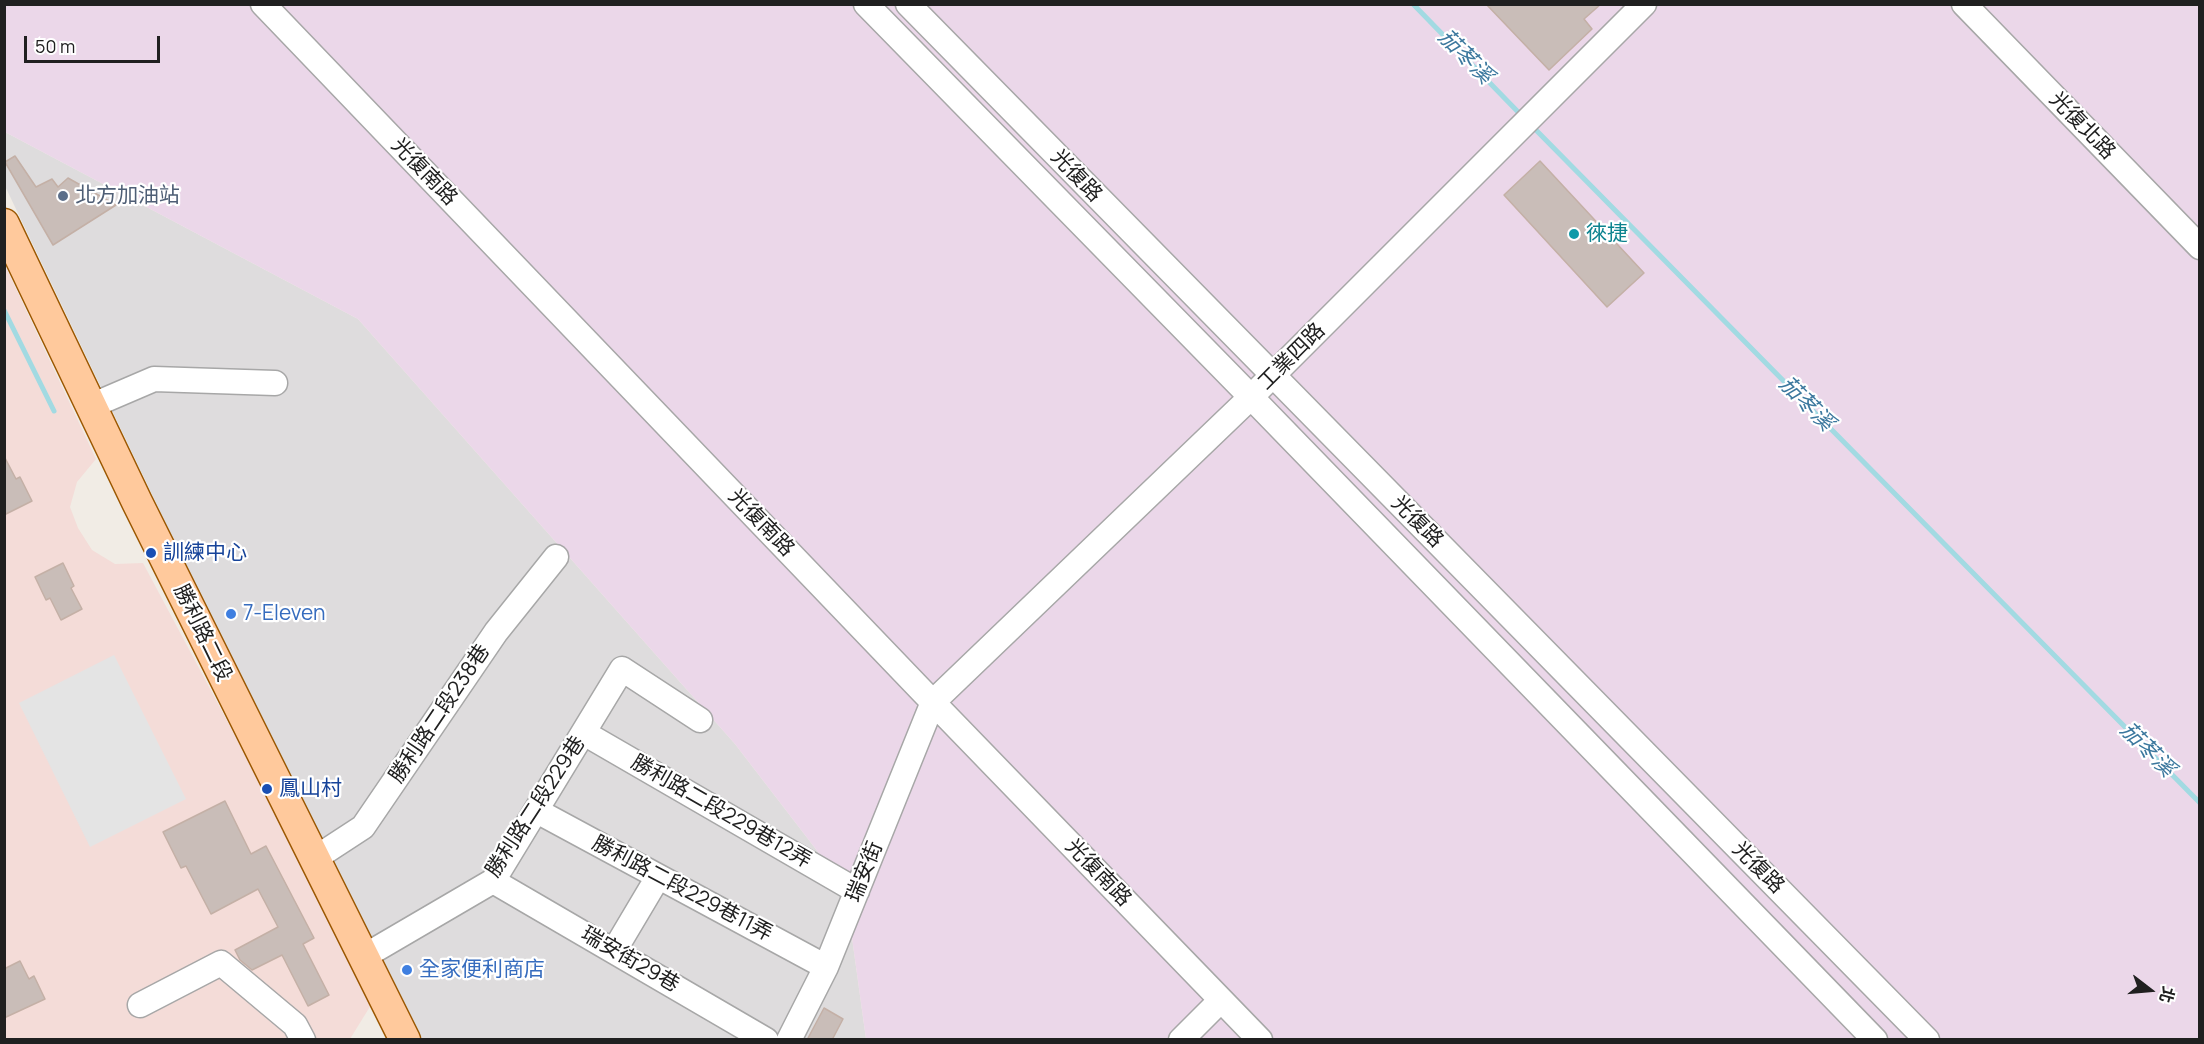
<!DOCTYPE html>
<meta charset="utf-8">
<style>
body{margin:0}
#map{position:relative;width:2204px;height:1044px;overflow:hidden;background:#f1ece5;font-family:Manrope,"Noto Sans TC",sans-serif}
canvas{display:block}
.frame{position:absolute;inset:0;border:6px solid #202020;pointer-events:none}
.north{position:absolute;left:2120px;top:960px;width:60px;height:60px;-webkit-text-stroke:4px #fff;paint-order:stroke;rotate:106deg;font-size:16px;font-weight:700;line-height:24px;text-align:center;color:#202020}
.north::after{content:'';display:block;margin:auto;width:21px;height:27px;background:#202020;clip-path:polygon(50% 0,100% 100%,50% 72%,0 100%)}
.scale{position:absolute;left:24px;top:36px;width:136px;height:27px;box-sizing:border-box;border:3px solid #202020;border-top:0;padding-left:8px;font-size:18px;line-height:21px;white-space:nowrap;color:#202020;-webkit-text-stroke:4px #fff;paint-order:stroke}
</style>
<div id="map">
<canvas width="2204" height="1044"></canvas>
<div class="frame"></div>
<div class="north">北</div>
<div class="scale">50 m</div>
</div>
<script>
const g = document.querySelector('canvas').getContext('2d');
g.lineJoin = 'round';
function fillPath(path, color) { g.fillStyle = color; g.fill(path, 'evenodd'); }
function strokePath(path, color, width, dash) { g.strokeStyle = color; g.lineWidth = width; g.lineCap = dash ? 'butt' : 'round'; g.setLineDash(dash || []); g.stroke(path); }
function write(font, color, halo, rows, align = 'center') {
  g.font = font + ' Manrope,"Noto Sans TC",sans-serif'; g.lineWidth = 4.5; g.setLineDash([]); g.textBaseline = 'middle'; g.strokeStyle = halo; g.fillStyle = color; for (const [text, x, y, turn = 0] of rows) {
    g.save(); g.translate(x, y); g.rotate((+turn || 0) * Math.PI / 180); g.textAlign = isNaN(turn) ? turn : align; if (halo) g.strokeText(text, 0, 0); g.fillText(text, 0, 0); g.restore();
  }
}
const residential = new Path2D(`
 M5 132 358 319 735 744 845 887 866 1039H419L200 595 5 186Z`);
const industrial = new Path2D(`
 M4 5H2199V1039H866L845 887 735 744 358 319 5 132Z`);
const military = new Path2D(`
 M4 263 96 459 77 482 70 507 78 528 92 550 115 564 143 563 257 777 371 1005 350 1039H5Z`);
const parking = new Path2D(`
 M114 655 186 799 90 847 19 703Z`);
const stream = new Path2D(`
 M1413 4 1522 116
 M1531 125 2200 803
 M4 310 54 411`);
const building = new Path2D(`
 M1486 4H1601L1584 19 1592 29 1549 70Z
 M15 156 36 187 52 179 58 187 68 178 116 205 53 245 5 162Z
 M1540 161 1644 273 1607 307 1504 195Z
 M4 456 16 479 20 477 32 501 4 515Z
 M63 563 74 586 71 588 82 609 61 620 50 598 46 600 35 577Z
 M225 801 251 854 266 846 314 938 303 944 329 995 308 1006 282 955 252 970 240 960 235 950 278 927 258 889 211 914 186 866 181 868 163 832Z
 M20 961 29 979 34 976 45 999 4 1018V969Z
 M824 1008 843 1019 832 1040H807Z`);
const minor = new Path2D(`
 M263 4 923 692 1260 1040
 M866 4 1251 397 1875 1040
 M908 4 1927 1040
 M1964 4 2200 247
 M91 406 154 379 275 383
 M584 733 857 891
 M537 811 826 967
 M314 859 363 827 496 632 556 557
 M493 881 766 1040
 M614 951 658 877
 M363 957 493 881 622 669 700 720
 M140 1005 221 963 295 1025 303 1040
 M789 1040 826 967 933 702 1251 397 1644 4
 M1181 1040 1221 1000`);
const major = new Path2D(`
 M4 224 137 502 405 1040`);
const markers = [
 [63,196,6,"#5c6f8a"],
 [1574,234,6,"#0f9aa8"],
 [151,553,6,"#1a4fb4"],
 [231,614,6,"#3f7fe0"],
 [267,789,6,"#1a4fb4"],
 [407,970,6,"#3f7fe0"]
];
const streetNames = [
 ["光復北路",2082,126,46],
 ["光復南路",424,172,46],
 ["光復路",1076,176,46],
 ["工業四路",1292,357,-45],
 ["光復路",1417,522,45],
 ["光復南路",761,523,46],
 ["勝利路二段",202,633,64],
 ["勝利路二段238巷",440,714,-56],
 ["勝利路二段229巷",536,807,-57],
 ["勝利路二段229巷12弄",721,812,30],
 ["光復路",1758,868,45],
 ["瑞安街",865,872,-68],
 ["光復南路",1098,873,46],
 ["勝利路二段229巷11弄",682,889,28],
 ["瑞安街29巷",630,960,30]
];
const serviceNames = [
 ["北方加油站",75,196]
];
const cultureNames = [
 ["徠捷",1586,234]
];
const transitNames = [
 ["訓練中心",163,553],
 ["鳳山村",279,789]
];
const shopNames = [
 ["7-Eleven",243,614],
 ["全家便利商店",419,970]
];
const waterNames = [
 ["茄苳溪",1465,57,45],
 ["茄苳溪",1806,404,45],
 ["茄苳溪",2147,750,45]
];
fillPath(residential, '#dedcdd');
fillPath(industrial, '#ebd7e9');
fillPath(military, '#f4dcd8');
fillPath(parking, '#e4e4e4');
strokePath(stream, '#a2dae2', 5);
fillPath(building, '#c9bdb8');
strokePath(building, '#c4b0a6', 1.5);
strokePath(minor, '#a7a7a7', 27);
strokePath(major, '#9b5700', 33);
strokePath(minor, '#fff', 24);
strokePath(major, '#ffc99c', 30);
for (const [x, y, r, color] of markers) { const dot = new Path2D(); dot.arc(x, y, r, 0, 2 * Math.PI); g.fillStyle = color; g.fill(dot); strokePath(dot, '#fff', 2); }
write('21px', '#202020', '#fff', streetNames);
write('21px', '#4e5e75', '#fff', serviceNames, 'left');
write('21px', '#0d838f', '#fff', cultureNames, 'left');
write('21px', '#164399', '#fff', transitNames, 'left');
write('21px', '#366cbe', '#fff', shopNames, 'left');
write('italic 22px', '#3c789e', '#fff', waterNames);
</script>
